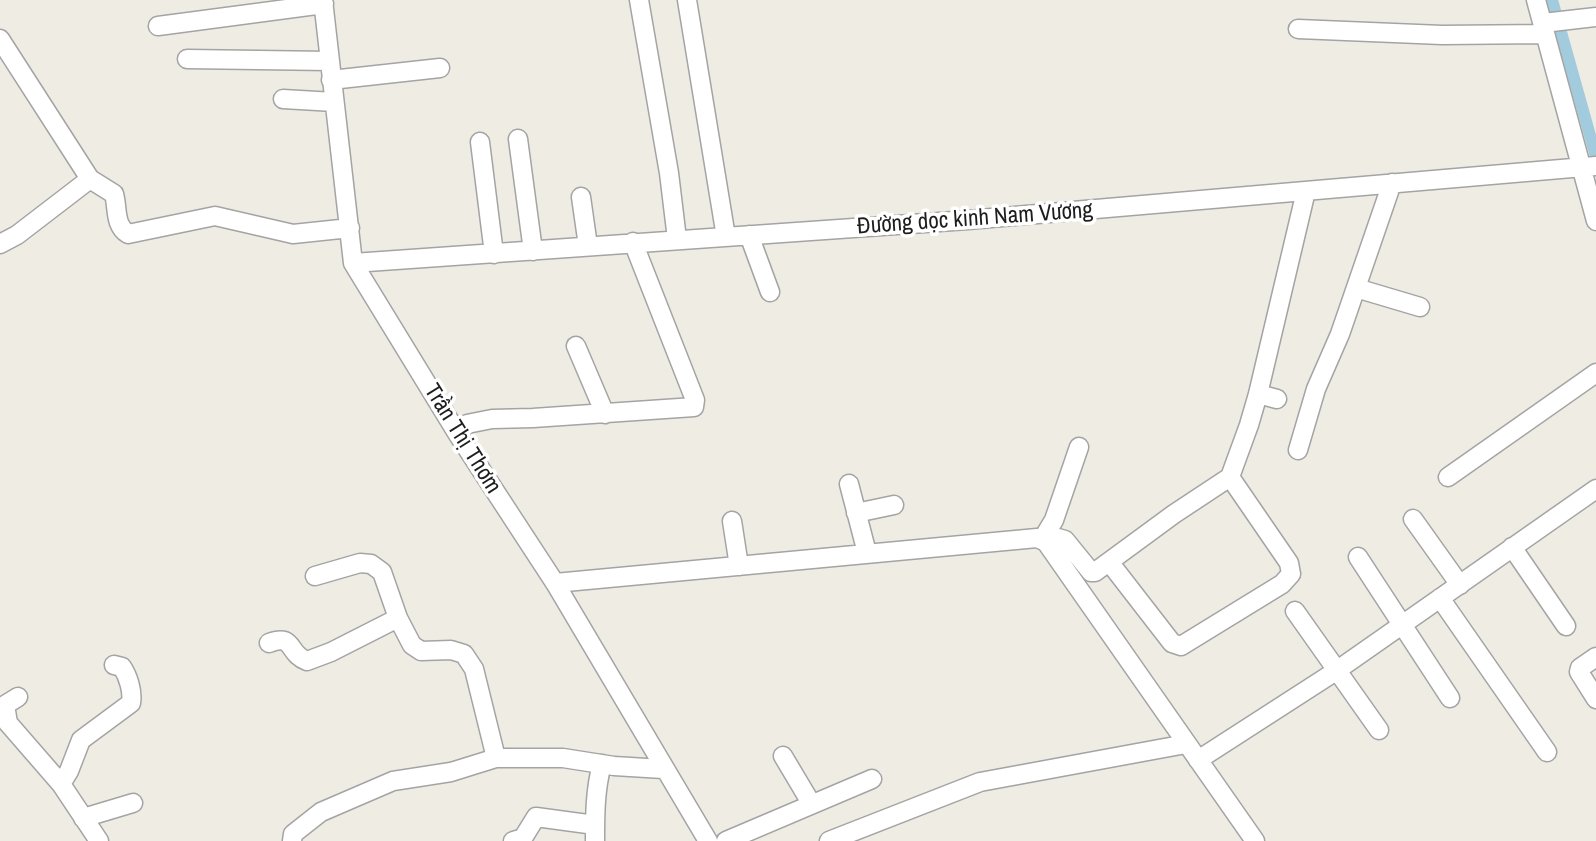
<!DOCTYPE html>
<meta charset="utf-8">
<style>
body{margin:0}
canvas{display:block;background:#efece3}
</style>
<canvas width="1596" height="841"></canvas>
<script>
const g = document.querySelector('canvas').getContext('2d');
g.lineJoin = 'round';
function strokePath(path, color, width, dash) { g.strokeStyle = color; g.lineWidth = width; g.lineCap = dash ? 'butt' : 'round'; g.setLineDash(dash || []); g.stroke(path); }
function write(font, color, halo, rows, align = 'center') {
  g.font = font + ' "Archivo Narrow",sans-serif'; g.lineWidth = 7; g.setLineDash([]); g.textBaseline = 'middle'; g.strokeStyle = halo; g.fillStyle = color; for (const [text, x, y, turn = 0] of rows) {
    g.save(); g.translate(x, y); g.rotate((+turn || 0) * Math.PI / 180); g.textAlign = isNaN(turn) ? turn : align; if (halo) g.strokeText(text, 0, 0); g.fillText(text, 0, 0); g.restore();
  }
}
const canal = new Path2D(`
 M1552 0 1596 157`);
const minor = new Path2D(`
 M323 0 353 263 457 433 555 583 708 841
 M639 0 669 173 677 239
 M687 0 726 237
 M1536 0 1596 221
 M1543 23 1596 17
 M158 26 324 4
 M1298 29 1442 35 1545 34
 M0 39 90 179 114 194C118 208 114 225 128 234L215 216 293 234 350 228
 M187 59 329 61
 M331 80 440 68
 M283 99 334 102
 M518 139 533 251
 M480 142 494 254
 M581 197 588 246
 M749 235 770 292
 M0 244 17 235 90 179
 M353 263 968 220 1596 166
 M1356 288 1420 307
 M576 346 605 414
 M1258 394 1277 399
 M457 433 467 424 492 419 533 418 694 407 695 400 633 242
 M1298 450 1316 389 1340 334 1392 183
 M1448 477 1596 373
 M849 484 867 553
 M856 513 894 505
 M1413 519 1460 585
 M732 521 739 566
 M1042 540 1054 520 1079 447
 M1046 542 1058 538 1065 540 1091 572H1095L1174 514 1230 477 1249 425 1258 394 1306 191
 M1512 547 1566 626
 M1358 557 1450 698
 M1110 563 1172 643 1181 646 1282 584 1291 574 1289 563 1230 477
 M315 576 360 563 371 564 382 572 398 618 412 645 421 651 451 650 464 654 474 669 496 758
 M555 583 1037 538 1046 542 1255 841
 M1440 598 1547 752
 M1295 611 1379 730
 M269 643C295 633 287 654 307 661L331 652 398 618
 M1596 657 1580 668 1579 672 1596 699
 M18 697 5 705 8 723 61 784 99 841
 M783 756 811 803
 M1198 760 1336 671 1596 489
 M61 784 69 771 81 740 131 703C133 691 128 676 122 667L114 665
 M83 818 133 803
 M292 841 293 834 321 812 393 781 451 772 496 758H563L614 766 663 769
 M513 841 523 838 536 817 595 825
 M595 841C595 815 595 790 602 764
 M726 841 872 779
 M829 841 980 782 1186 744`);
const streetNames = [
 ["Đường dọc kinh Nam Vương",975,219,-4],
 ["Trần Thị Thơm",462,439,58]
];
strokePath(canal, '#a2ccde', 12);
strokePath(minor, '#a4a4a4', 21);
strokePath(minor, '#fff', 18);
write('23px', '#1d1d1d', '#fff', streetNames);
</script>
